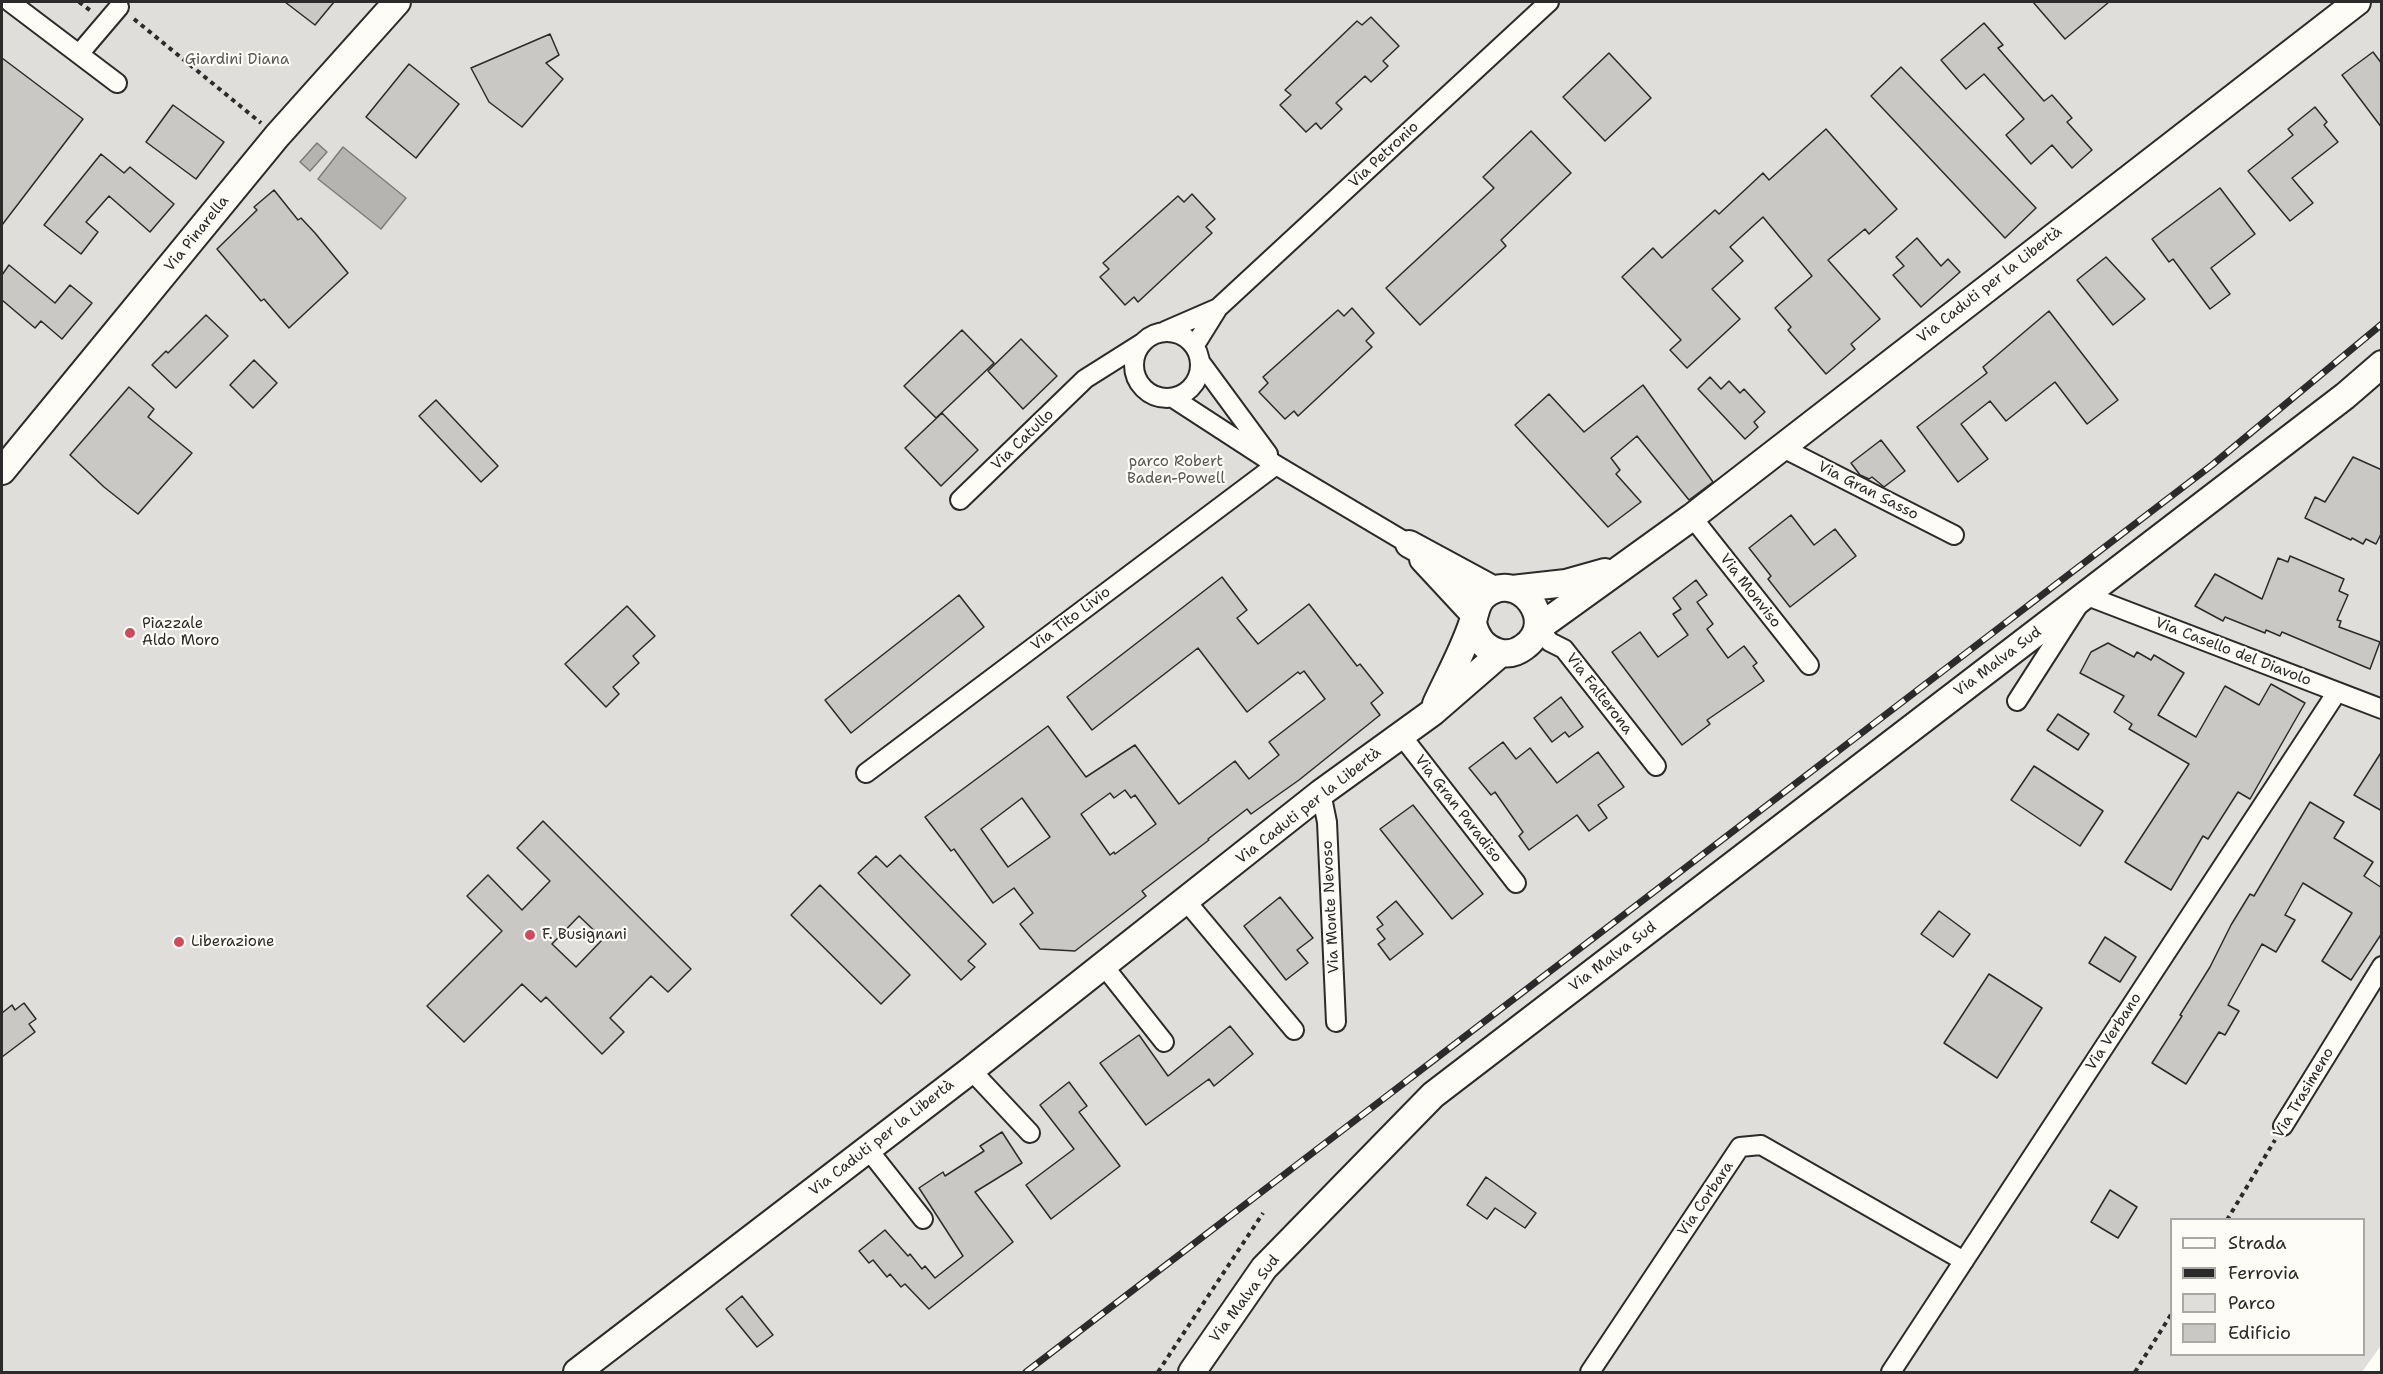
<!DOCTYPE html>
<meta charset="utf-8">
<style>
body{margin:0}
#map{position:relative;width:2383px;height:1374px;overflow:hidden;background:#fdfcf7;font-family:"Shantell Sans",sans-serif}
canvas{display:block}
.frame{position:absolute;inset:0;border:3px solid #2b2b2b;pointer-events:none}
.legend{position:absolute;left:2170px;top:1218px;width:195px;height:138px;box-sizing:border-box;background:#fdfcf7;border:2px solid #a9a8a5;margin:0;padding:8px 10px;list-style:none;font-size:18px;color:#2b2b2b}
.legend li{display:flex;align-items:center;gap:12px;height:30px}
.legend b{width:30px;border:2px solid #a9a8a5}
</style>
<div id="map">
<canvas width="2383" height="1374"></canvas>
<div class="frame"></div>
<ul class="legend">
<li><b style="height:8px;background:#fdfcf7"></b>Strada</li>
<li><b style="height:8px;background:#2b2b2b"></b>Ferrovia</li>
<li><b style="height:16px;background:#dfdeda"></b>Parco</li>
<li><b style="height:16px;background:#c9c8c4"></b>Edificio</li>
</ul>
</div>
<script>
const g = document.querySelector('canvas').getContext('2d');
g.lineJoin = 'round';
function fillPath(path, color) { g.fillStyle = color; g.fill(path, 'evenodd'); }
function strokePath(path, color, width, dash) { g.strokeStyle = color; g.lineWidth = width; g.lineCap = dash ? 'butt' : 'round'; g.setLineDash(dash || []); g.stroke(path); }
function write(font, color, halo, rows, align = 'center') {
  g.font = font + ' "Shantell Sans",sans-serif'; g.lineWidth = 4.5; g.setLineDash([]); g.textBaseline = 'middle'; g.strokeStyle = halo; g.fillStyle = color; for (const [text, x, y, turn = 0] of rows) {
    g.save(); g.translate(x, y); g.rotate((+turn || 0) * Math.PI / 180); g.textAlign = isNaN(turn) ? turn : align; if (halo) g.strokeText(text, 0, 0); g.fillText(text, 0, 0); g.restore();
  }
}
const green = new Path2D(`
 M2 2H2381L2382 1344 2362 1372H2ZM2172 1220H2364V1354H2172Z`);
const water = new Path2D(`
 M317 143 327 152 310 171 300 162Z
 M343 147 406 198 381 229 318 179Z`);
const building = new Path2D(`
 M285 2H334L315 25Z
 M2033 2H2109L2065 39Z
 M1371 17 1399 46 1383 61 1388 66 1371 82 1365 76 1336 103 1342 109 1321 129 1316 123 1306 132 1280 105 1291 95 1285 90 1357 21 1362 25Z
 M1984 23 2003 45 1998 48 2044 101 2052 95 2072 118 2067 122 2092 150 2072 168 2052 145 2031 164 2006 135 2024 119 1984 74 1966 89 1941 60Z
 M550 34 559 55 546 63 563 79 522 127 489 102 471 68Z
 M2373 52 2382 64V128L2342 75Z
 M1609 53 1651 98 1605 141 1563 97Z
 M2 58 83 119 2 225Z
 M409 64 459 104 416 158 366 117Z
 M1901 67 2036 208 2005 238 1871 96Z
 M173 105 224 142 196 179 146 142Z
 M2315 107 2327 122 2324 125 2338 142 2292 178 2313 203 2290 221 2248 171 2293 135 2288 129Z
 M1826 129 1897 209 1869 234 1865 229 1828 260 1880 319 1851 344 1855 349 1826 374 1788 330 1791 327 1775 308 1812 276 1763 217 1730 247 1743 261 1712 289 1740 319 1687 368 1670 350 1681 340 1622 277 1653 248 1662 258 1715 210 1719 214 1763 173 1769 180Z
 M1531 131 1571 173 1501 240 1506 246 1420 325 1386 288 1494 188 1483 177Z
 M101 154 124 173 130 167 174 204 150 232 109 196 86 222 98 232 81 254 44 225Z
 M2220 188 2255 234 2211 268 2230 294 2210 309 2173 259 2169 262 2152 239Z
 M274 190 298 220 301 218 315 233 348 273 289 328 264 299 261 301 217 249 257 210 254 207Z
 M1192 194 1215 219 1206 227 1212 233 1138 302 1134 297 1125 305 1100 277 1109 269 1103 263 1178 196 1184 202Z
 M1917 238 1941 266 1948 259 1960 272 1921 307 1893 275 1904 266 1896 257Z
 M2106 257 2145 299 2113 325 2077 280Z
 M9 265 55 303 70 285 92 303 62 339 41 321 35 328 2 300V275Z
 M1352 308 1374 333 1366 341 1372 347 1298 416 1294 411 1285 419 1259 392 1268 383 1263 377 1338 310 1344 316Z
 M2049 311 2118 400 2087 424 2055 382 2006 421 1990 401 1961 424 1988 459 1958 482 1917 427 1987 373 1983 367Z
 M206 315 228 336 176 388 152 365 166 351 168 353Z
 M962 330 994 363 936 418 904 386Z
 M1021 339 1057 376 1023 409 988 371Z
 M254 360 277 383 253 408 230 385Z
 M1710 377 1721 389 1729 381 1740 393 1744 389 1765 412 1754 422 1758 427 1745 439 1698 389Z
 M1643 385 1713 482 1689 500 1637 436 1611 458 1620 470 1616 474 1641 502 1608 527 1515 425 1549 394 1584 432Z
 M129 387 154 409 148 417 192 453 138 514 104 487 70 455Z
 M436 400 498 466 481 482 419 416Z
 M942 413 978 450 941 486 905 448Z
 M1881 440 1905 471 1884 487 1872 477 1869 479 1860 475 1851 463Z
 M2353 457 2382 470V532L2376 544 2366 539 2363 544 2352 538 2351 540 2305 518 2315 497 2325 502Z
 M1791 515 1814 545 1835 529 1856 556 1790 607 1768 579 1771 576 1749 548Z
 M2290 556 2344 579 2339 591 2348 595 2337 620 2341 621 2339 627 2380 642 2370 669 2282 632 2280 636 2266 630 2265 633 2225 617 2223 621 2195 606 2215 574 2262 599 2278 558 2288 562Z
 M1222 577 1247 610 1237 618 1258 644 1309 604 1357 666 1360 664 1383 693 1371 703 1380 715 1299 780 1251 814 1247 809 1208 839 1209 840 1142 891 1146 896 1075 951 1040 949 1020 924 1033 913 1014 888 993 903 954 849 951 851 925 817 1048 726 1086 777 1135 745 1179 804 1235 761 1249 779 1279 755 1269 742 1325 699 1304 671 1300 674 1298 672 1247 712 1198 648 1092 730 1067 697ZM1125 790 1131 798 1135 795 1156 824 1115 854 1114 852 1110 855 1081 814 1110 793 1114 798ZM1022 798 1050 837 1008 867 981 829Z
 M1696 580 1707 595 1697 602 1713 624 1707 629 1728 658 1744 646 1757 663 1753 666 1764 681 1707 720 1710 724 1682 745 1612 652 1640 632 1658 657 1688 635 1673 614 1681 609 1673 598Z
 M959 595 984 627 851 733 825 700Z
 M627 606 655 636 633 656 639 663 613 687 619 694 606 707 565 664Z
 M2108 643 2134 657 2137 652 2151 660 2154 655 2184 673 2158 715 2196 737 2225 686 2259 705 2271 684 2305 703 2250 799 2238 792 2208 839 2203 836 2171 890 2125 862 2189 764 2129 729 2132 724 2114 712 2124 696 2080 673 2091 652Z
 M1561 697 1583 727 1569 737 1565 732 1552 742 1534 718Z
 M2058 714 2089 734 2078 750 2047 730Z
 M1503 742 1516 759 1530 748 1557 783 1598 752 1624 787 1598 805 1607 818 1589 831 1577 815 1529 850 1519 836 1523 832 1495 792 1491 795 1469 768Z
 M2382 751V811L2354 795Z
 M2034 766 2103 811 2080 846 2011 800Z
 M2310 802 2344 822 2334 838 2373 862 2364 876 2382 888V933L2351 980 2322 961 2352 913 2303 883 2285 915 2295 920 2276 952 2262 944 2228 1005 2239 1011 2225 1035 2219 1032 2186 1084 2152 1063 2182 1016 2180 1015 2210 967 2231 925 2250 894 2254 896Z
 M1413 805 1483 894 1452 919 1380 829Z
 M543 821 691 969 668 992 651 976 610 1018 624 1032 602 1054 546 997 541 1002 522 984 464 1042 427 1006 502 931 467 896 488 875 522 910 550 881 517 848ZM579 916 603 939 576 967 552 944Z
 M900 855 986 944 968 961 975 967 961 980 858 873 876 856 887 867Z
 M820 885 910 975 881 1004 791 915Z
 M1280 897 1313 938 1297 950 1308 963 1286 980 1244 926Z
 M1396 901 1423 934 1390 960 1378 944 1385 939 1377 929 1383 925 1377 917Z
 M1939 911 1970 934 1953 957 1921 934Z
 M2105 937 2136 957 2120 982 2089 963Z
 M1989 974 2042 1008 1997 1078 1944 1043Z
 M24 1003 36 1019 29 1024 35 1032 2 1057V1013L12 1005 15 1010Z
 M1230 1026 1253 1054 1214 1086 1209 1079 1146 1125 1100 1063 1139 1035 1168 1076Z
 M1069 1082 1087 1106 1079 1112 1120 1166 1051 1219 1026 1185 1074 1149 1040 1105Z
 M1002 1132 1022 1163 975 1192 1013 1242 929 1309 905 1284 901 1287 890 1274 887 1277 873 1260 869 1263 859 1251 885 1230 908 1256 910 1254 922 1269 925 1266 935 1278 963 1256 919 1188 943 1172 945 1176 984 1151 980 1146Z
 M1486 1177 1536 1213 1525 1228 1495 1208 1487 1219 1467 1205Z
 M2110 1190 2137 1207 2118 1238 2091 1222Z
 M742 1296 773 1335 757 1347 726 1309Z`);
const path = new Path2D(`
 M79 2 91 11
 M134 19 261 123
 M2227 1220 2275 1140
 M1158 1372 1263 1213
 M2135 1372 2172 1313`);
const street = new Path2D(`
 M10 2 117 83
 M79 54 119 7
 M1165 331 1218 308
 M1134 365a33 33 0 1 1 66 0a33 33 0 1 1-66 0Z
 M1195 345 1218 308 1549 2
 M1201 363 1268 454
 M1173 398 1276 465 1409 544
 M1781 447 1954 535
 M960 500 1085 379 1142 343
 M1692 517 1809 665
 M1538 628 1550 642 1564 649 1656 766
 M2017 701 2085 595 2382 709
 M1401 735 1516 883
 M866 773 1276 465
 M1321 793 1327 822 1336 1022
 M1186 901 1294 1030
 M1103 965 1164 1042
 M971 1070 1030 1133
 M2283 1126 2382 966
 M867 1148 923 1219
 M1590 1372 1740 1147 1761 1145 1964 1261
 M1891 1372 2337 692`);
const secondary = new Path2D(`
 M2 471 277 136 397 2
 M1409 544 1494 590
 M1423 559 1474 614
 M1512 589 1566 583 1605 572
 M1538 628 1692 517 2357 2
 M1436 704C1448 678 1463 651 1472 624 1476 614 1475 604 1484 596 1518 567 1560 622 1524 647 1516 653 1507 655 1498 652 1483 648 1476 637 1473 623
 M577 1372 971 1070 1321 793 1433 712 1501 653
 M1192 1372 1264 1268 1433 1095 2345 396 2382 364`);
const rail = new Path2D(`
 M1026 1372 2212 465 2382 324`);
const markers = [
 [130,633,6,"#d1495b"],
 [530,935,6,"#d1495b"],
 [179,942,6,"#d1495b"]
];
const parkNames = [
 ["Giardini Diana",237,60],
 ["parco Robert",1176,462],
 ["Baden-Powell",1176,479]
];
const streetNames = [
 ["Via Petronio",1384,155,-43],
 ["Via Pinarella",197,234,-51],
 ["Via Caduti per la Libertà",1990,285,-38],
 ["Via Catullo",1023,440,-44],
 ["Via Gran Sasso",1868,491,27],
 ["Via Monviso",1750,591,52],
 ["Via Tito Livio",1071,619,-37],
 ["Via Casello del Diavolo",2233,652,21],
 ["Via Malva Sud",1998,662,-37],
 ["Via Falterona",1599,694,52],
 ["Via Caduti per la Libertà",1309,806,-38],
 ["Via Gran Paradiso",1458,809,52],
 ["Via Monte Nevoso",1331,907,-93],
 ["Via Malva Sud",1613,957,-37],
 ["Via Verbano",2114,1032,-57],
 ["Via Trasimeno",2304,1093,-59],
 ["Via Caduti per la Libertà",882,1138,-38],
 ["Via Corbara",1706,1199,-56],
 ["Via Malva Sud",1245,1299,-53]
];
const poiNames = [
 ["Piazzale",142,624],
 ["Aldo Moro",142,641],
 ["F. Busignani",542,935],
 ["Liberazione",191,942]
];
fillPath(green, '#dfdeda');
fillPath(water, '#b5b4b1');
strokePath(water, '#7e7d7b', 1.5);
fillPath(building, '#c9c8c4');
strokePath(building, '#2b2b2b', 1.5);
strokePath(street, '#2b2b2b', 22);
strokePath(secondary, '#2b2b2b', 30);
strokePath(path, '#2b2b2b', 4, [4.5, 4.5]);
strokePath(street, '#fdfcf7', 18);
strokePath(secondary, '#fdfcf7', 26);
strokePath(rail, '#2b2b2b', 7);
strokePath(rail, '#fdfcf7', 4.5, [14]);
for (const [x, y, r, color] of markers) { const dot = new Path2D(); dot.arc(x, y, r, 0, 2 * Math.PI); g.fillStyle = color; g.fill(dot); strokePath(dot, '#fdfcf7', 2); }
write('15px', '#585857', '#fdfcf7', parkNames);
write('15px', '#2b2b2b', '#fdfcf7', streetNames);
write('15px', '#2b2b2b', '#fdfcf7', poiNames, 'left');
</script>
